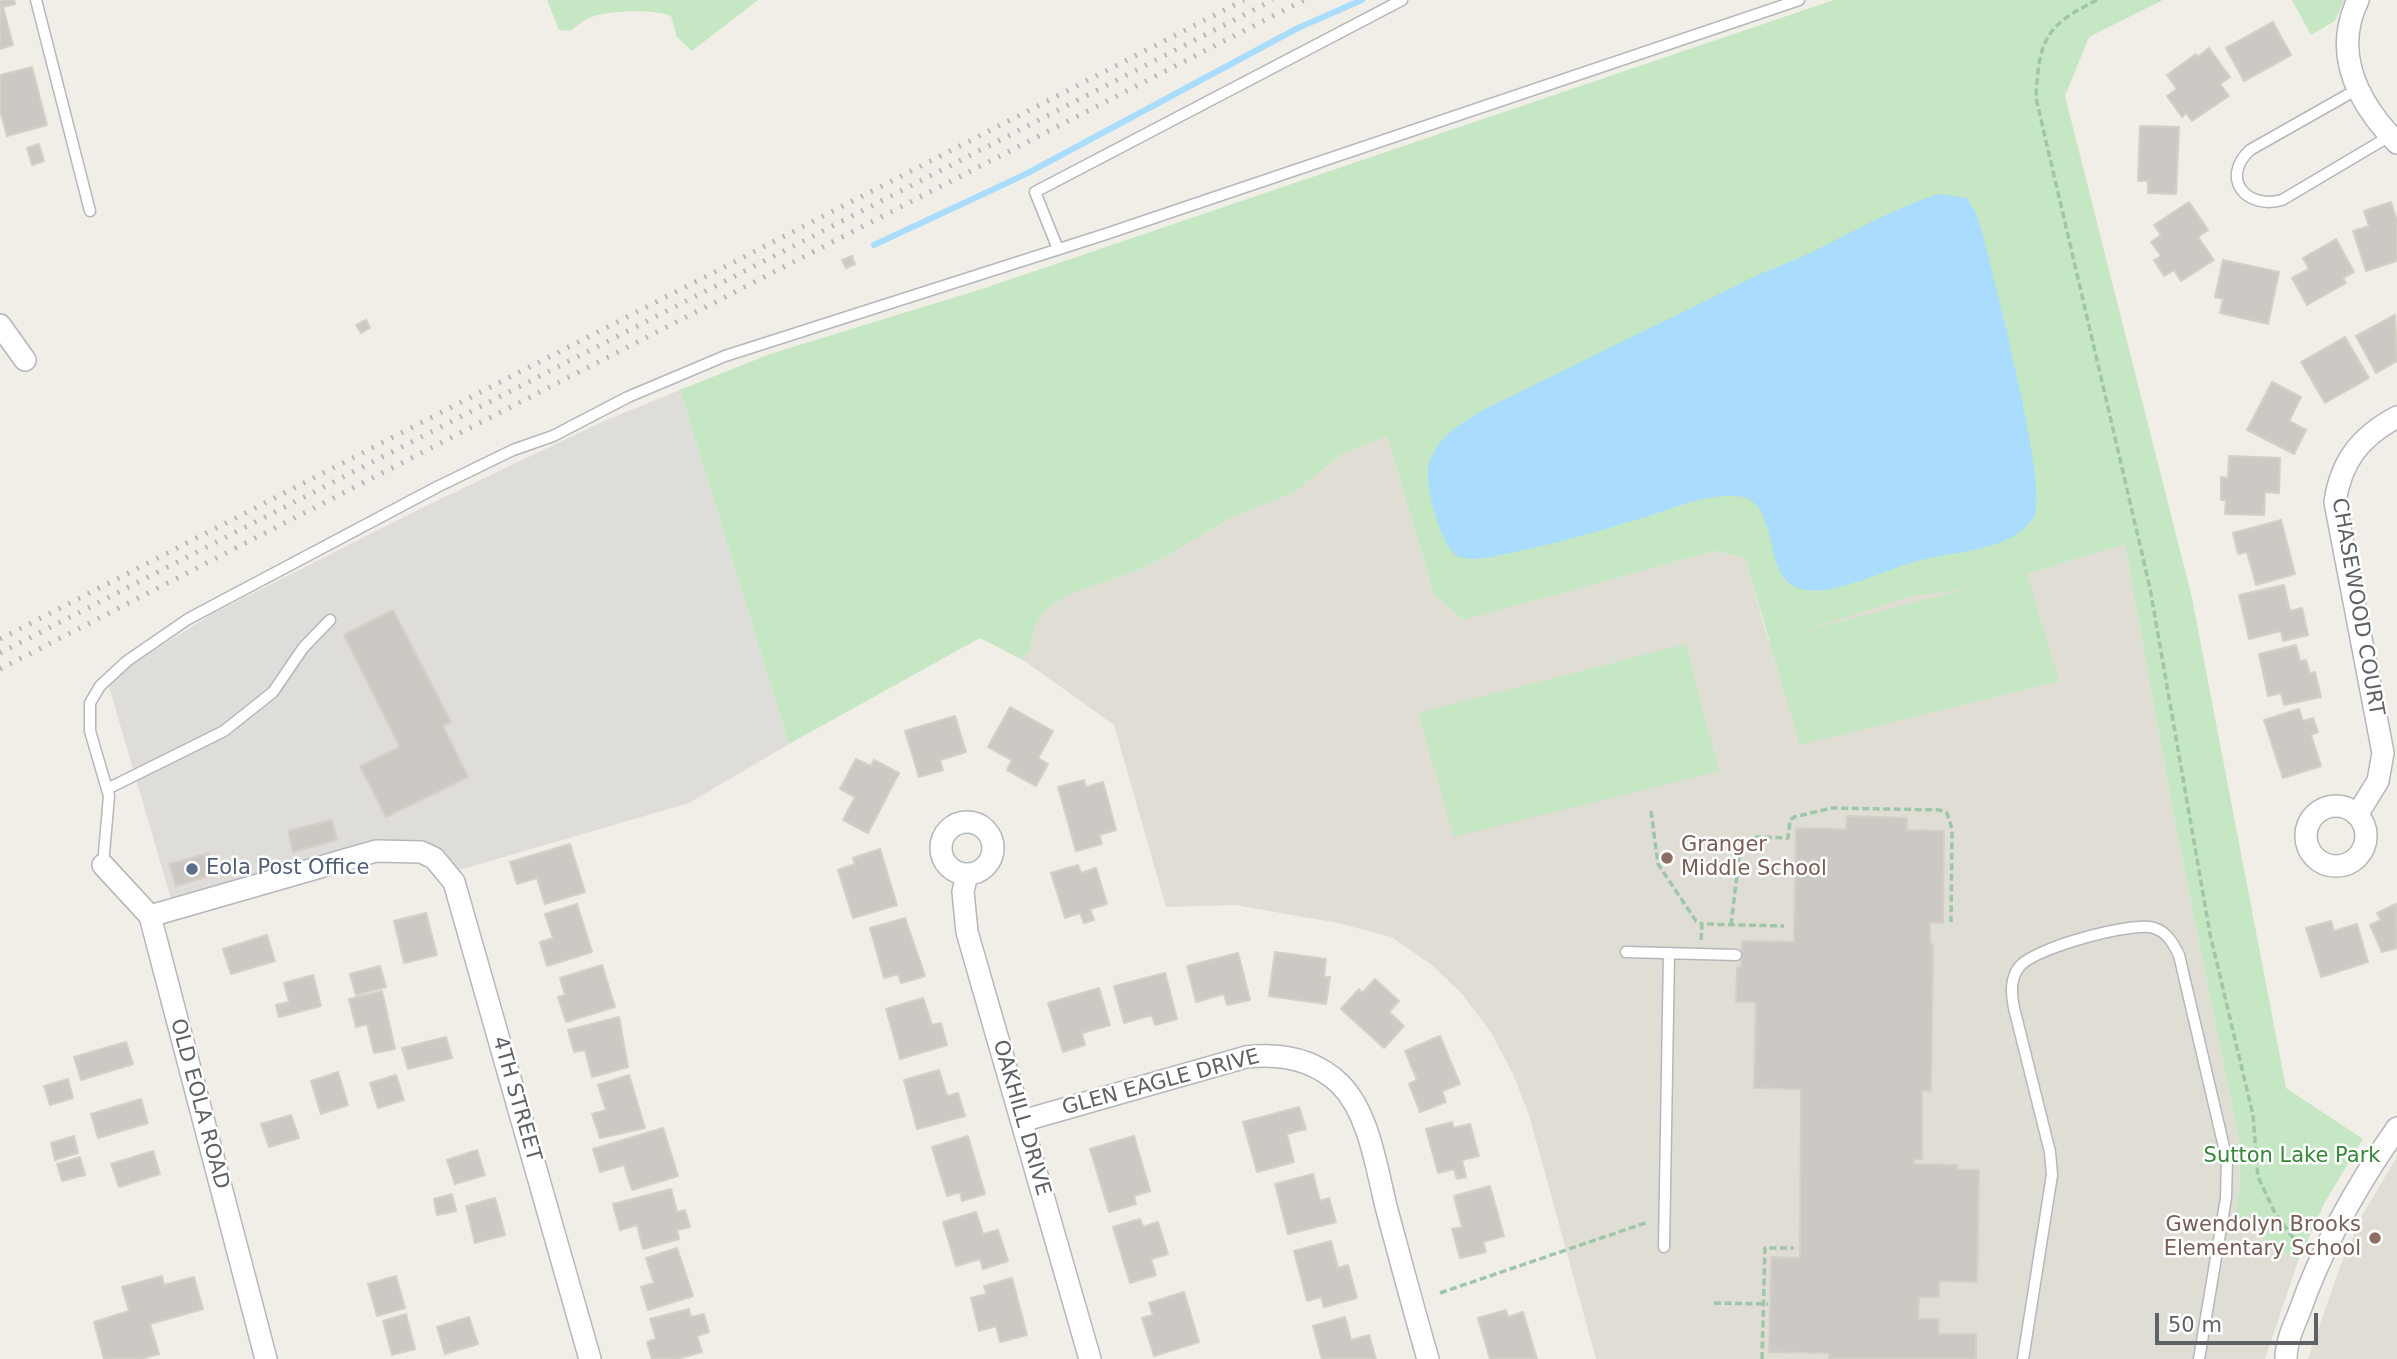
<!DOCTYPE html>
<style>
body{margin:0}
#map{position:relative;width:2397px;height:1359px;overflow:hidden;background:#f0eee7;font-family:"DejaVu Sans",sans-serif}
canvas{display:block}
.scale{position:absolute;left:2155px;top:1313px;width:163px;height:32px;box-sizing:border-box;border:4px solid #5e6267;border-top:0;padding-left:9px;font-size:21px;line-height:24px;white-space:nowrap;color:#5e6267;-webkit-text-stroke:5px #fff;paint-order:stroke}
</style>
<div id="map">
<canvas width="2397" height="1359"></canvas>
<div class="scale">50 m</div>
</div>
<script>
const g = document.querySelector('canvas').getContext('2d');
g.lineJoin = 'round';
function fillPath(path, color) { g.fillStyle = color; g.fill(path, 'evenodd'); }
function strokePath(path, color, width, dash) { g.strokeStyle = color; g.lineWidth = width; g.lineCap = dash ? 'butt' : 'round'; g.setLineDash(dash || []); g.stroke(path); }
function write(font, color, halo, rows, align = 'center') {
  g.font = font + ' "DejaVu Sans",sans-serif'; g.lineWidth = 5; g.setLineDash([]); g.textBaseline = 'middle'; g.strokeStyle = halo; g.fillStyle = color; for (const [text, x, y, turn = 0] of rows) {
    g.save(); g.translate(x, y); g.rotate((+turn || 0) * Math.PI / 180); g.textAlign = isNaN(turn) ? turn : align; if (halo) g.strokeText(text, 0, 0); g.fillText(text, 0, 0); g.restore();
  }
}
const industrial = new Path2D(`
 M680 390 789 744 689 803 442 875 403 852 174 909 107 680 212 614 430 504 604 421Z`);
const education = new Path2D(`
 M1387 436 1434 594 1463 620 1715 551 1745 558 1768 640 1913 596 2004 581 2125 544 2173 812 2239 1141 2240 1180 2235 1220 2298 1261 2265 1359H1596L1529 1115 1513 1074 1490 1031 1462 994 1432 965 1391 937 1338 923 1235 905 1166 907 1114 725 1023 660 1030 649 1034 628 1045 610 1070 594 1138 570 1167 556 1232 517 1295 492 1342 454Z
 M2397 1157V1359H2308L2341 1264 2364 1212Z`);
const green = new Path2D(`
 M547 0H758L692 51 677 37 671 16C654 9 606 10 589 18 582 21 576 27 570 31L559 30Z
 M1834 0H2163L2089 37 2065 96 2192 598 2286 1088 2363 1139 2325 1202 2298 1261 2235 1220 2240 1180 2239 1141 2173 812 2125 544 2027 574 2059 681 1800 745 1745 558 1715 551 1463 620 1434 594 1387 436 1342 454 1295 492 1232 517 1167 556 1138 570 1070 594 1045 610 1034 628 1030 649 1023 660 980 638 789 744 680 390 770 354 985 288ZM1970 588 1789 635 1913 596Z
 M2292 0H2344L2335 21 2311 35Z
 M1686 644 1719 771 1454 837 1418 713Z`);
const water = new Path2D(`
 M1939 194 1967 198 1975 211 1983 235C1993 277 2050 491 2034 517 2027 528 2016 536 2004 541 1977 552 1949 553 1921 560 1890 568 1862 583 1830 589 1818 591 1802 592 1792 585 1762 565 1780 498 1735 496 1704 494 1671 510 1642 518 1599 531 1555 544 1510 553 1495 556 1475 562 1460 557 1442 552 1426 488 1428 471 1432 439 1457 427 1481 411L1762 273C1823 252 1877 213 1939 194Z`);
const stream = new Path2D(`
 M874 245 1024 175 1298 28 1362 0`);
const building = new Path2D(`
 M0 0H14L15 4 3 7 13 45 0 49Z
 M2273 22 2291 55 2244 81 2226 48Z
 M2209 48 2230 77 2220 84 2229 96 2192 121 2186 113 2182 117 2167 96 2177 89 2167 75 2196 54 2198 57Z
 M32 67 47 125 7 136 0 110V75Z
 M2140 126 2179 127 2176 194 2148 193V181H2138Z
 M39 144 44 161 32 165 27 148Z
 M2189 202 2208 230 2198 237 2214 260 2181 281 2174 270 2164 276 2154 260 2161 256 2151 242 2161 235 2154 225Z
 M2391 202 2397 221V261L2366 271 2353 231 2369 226 2364 211Z
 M2336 239 2354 272 2343 278 2346 283 2307 305 2292 278 2309 269 2303 258Z
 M852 256 855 264 846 268 842 260Z
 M2223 260 2279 272 2268 324 2220 313 2223 299 2215 297Z
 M2395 315 2397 361 2376 373 2356 336Z
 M366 320 370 328 361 333 356 325Z
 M2345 337 2369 378 2325 403 2301 362Z
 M2272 382 2301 397 2289 421 2306 430 2294 454 2247 430Z
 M2229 456 2280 458 2279 493 2265 492 2264 515 2225 514 2226 500H2221V477L2228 478Z
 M2281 520 2295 574 2256 585 2247 552 2238 554 2233 533Z
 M2284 585 2290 611 2302 608 2308 635 2283 641 2281 631 2249 639 2239 595Z
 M393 610 451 722 443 726 468 777 386 817 360 766 400 747 344 635Z
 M2296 645 2300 661 2306 660 2310 674 2315 672 2321 697 2284 705 2281 693 2268 696 2259 654Z
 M1010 707 1053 731 1038 758 1048 764 1036 786 1007 770 1012 760 988 747Z
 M2299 709 2303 721 2313 718 2318 732 2311 735 2321 766 2283 778 2264 720Z
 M955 716 966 752 940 760 943 770 919 777 905 731Z
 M856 759 871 766 874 760 899 773 868 833 843 820 855 797 840 789Z
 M1084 780 1086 787 1103 782 1116 830 1099 835 1102 844 1076 851 1058 787Z
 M1847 816 1907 818V830L1944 831 1943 923H1930V944H1933L1931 1091H1922V1159H1914V1164L1957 1165V1170H1979L1977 1282 1939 1281V1297H1919L1918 1319H1939L1938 1334H1976V1359H1829V1353L1769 1352 1771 1257 1800 1258 1801 1089 1754 1088 1756 1002H1736L1737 967H1741L1742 941 1794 942 1796 828 1846 829Z
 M332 820 337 840 293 852 288 831Z
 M570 844 585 892 545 904 537 878 517 884 510 862Z
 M880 849 897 905 853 918 838 870 855 864 853 858Z
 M209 853 215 874 176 886 169 864Z
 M1078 865 1081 873 1096 868 1107 904 1090 909 1094 920 1084 923 1080 913 1065 918 1051 873Z
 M577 904 592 952 547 966 540 942 553 938 545 914Z
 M2396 904 2397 948 2382 952 2370 925 2381 920 2377 913Z
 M426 913 437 955 404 963 394 921Z
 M905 918 925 976 901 983 898 974 884 978 870 928Z
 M2331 921 2334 931 2357 924 2368 962 2321 977 2306 928Z
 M267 935 275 961 231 974 223 949Z
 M1275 952 1326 959 1324 977H1330L1326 1004 1269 996Z
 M1238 953 1250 1000 1227 1005 1224 994 1196 1002 1187 966Z
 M602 965 615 1007 566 1022 558 997 565 995 560 978Z
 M380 966 386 987 356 995 350 974Z
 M1165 973 1177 1019 1155 1025 1152 1015 1124 1023 1114 986Z
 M313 975 321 1006 279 1017 276 1005 289 1002 284 983Z
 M1375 979 1399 1001 1389 1012 1404 1026 1384 1048 1341 1009 1359 989 1362 993Z
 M1099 988 1110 1025 1082 1033 1085 1045 1063 1052 1048 1003Z
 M382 991 395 1049 374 1053 367 1024 356 1027 349 999Z
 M923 998 932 1025 941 1023 947 1045 900 1059 886 1009Z
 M619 1017 628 1067 592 1077 585 1050 574 1052 568 1030Z
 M1440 1036 1460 1084 1442 1091 1446 1102 1420 1112 1409 1084 1417 1080 1405 1051Z
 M446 1037 452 1058 408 1069 402 1048Z
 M126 1042 133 1064 81 1080 74 1057Z
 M939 1070 947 1096 958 1093 965 1116 917 1129 904 1080Z
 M338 1072 348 1105 321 1114 311 1081Z
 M396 1075 404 1100 378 1108 370 1083Z
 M629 1075 645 1128 600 1138 592 1114 606 1110 598 1085Z
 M68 1079 73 1098 50 1105 44 1086Z
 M141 1099 148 1123 98 1138 91 1114Z
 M1299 1107 1306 1129 1287 1134 1294 1162 1257 1172 1243 1122Z
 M291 1115 299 1138 269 1147 261 1124Z
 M1452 1122 1454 1128 1470 1124 1479 1156 1462 1160 1466 1177 1457 1179 1454 1169 1438 1173 1426 1129Z
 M663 1128 678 1176 632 1190 624 1165 600 1172 593 1149Z
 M74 1136 78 1153 55 1160 51 1143Z
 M968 1136 985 1194 962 1201 960 1192 947 1196 932 1147Z
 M1134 1136 1150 1191 1134 1196 1136 1204 1109 1212 1090 1149Z
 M477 1150 485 1175 455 1184 447 1160Z
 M153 1151 160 1174 119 1187 111 1164Z
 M80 1157 85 1175 62 1181 57 1164Z
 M1313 1174 1320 1201 1329 1198 1336 1222 1288 1234 1275 1184Z
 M1490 1186 1504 1236 1483 1242 1486 1252 1460 1258 1452 1229 1462 1227 1454 1196Z
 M671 1189 677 1212 685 1210 690 1227 677 1230 679 1239 643 1249 637 1225 620 1230 613 1204Z
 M452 1194 456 1211 437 1215 434 1199Z
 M495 1198 505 1235 475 1243 466 1206Z
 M976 1212 983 1234 998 1230 1008 1261 983 1269 980 1259 956 1266 943 1222Z
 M1140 1219 1143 1227 1158 1222 1168 1254 1151 1259 1156 1275 1130 1283 1113 1227Z
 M1331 1241 1338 1268 1348 1265 1357 1298 1324 1307 1321 1297 1307 1301 1294 1251Z
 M677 1248 693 1296 648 1310 641 1287 654 1283 646 1258Z
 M162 1276 164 1285 194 1277 203 1309 150 1324 159 1354 140 1359H104L94 1322 129 1311 122 1287Z
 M396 1276 405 1308 377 1316 368 1284Z
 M1012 1278 1027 1335 1000 1342 996 1326 979 1331 971 1298 986 1294 984 1286Z
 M1184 1292 1199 1342 1154 1356 1142 1318 1153 1315 1149 1303Z
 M689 1309 691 1317 704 1314 709 1332 697 1336 702 1352 677 1359H652L647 1342 656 1339 650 1319Z
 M1506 1310 1508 1317 1523 1312 1537 1359H1490L1478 1318Z
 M406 1314 415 1349 392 1355 383 1321Z
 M469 1317 478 1344 445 1354 437 1327Z
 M1345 1317 1351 1340 1369 1335 1376 1359H1322L1313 1326Z`);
const path = new Path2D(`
 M2097 0C2044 26 2039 41 2036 98L2150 588 2210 934 2253 1115 2258 1177 2275 1213 2297 1243
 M1651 811 1658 864 1696 921 1702 924
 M1731 925 1740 850 1756 837 1788 838 1790 820 1794 817 1832 808 1940 810 1947 813 1952 829 1951 922
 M1701 940 1702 924 1784 926
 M1440 1293 1648 1222
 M1714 1303 1768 1304
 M1762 1359 1765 1248H1794`);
const service = new Path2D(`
 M36 0 90 211
 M2356 90 2250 150C2220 178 2246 210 2282 200L2390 136
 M1058 249 1035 192 1402 0
 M107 789 224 731 273 692 303 648 330 620
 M103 865 109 796 90 731V703L100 686 127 661 188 619 437 487 513 450 553 436 628 397 725 356 1106 234 1799 0
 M1626 952 1736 955
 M1664 1247 1669 953
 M2023 1359 2052 1175 2050 1152 2014 1008C2011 993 2010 978 2020 966 2035 948 2132 921 2154 928 2167 932 2173 943 2179 955L2227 1160 2226 1198 2199 1359`);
const minor = new Path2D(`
 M2358 0C2332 54 2358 103 2397 143
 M0 325 25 360
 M2306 836a30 30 0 1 1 60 0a30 30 0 1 1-60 0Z
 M2357 815 2378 781 2383 753 2335 502C2341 461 2361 436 2397 417
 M941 848a26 26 0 1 1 52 0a26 26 0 1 1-52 0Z
 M103 865 150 916 266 1359
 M967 874 963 892 967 932 1090 1359
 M150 916 376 851 421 852 434 858 454 882 590 1359
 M1022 1121 1246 1057C1281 1053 1314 1059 1340 1084 1371 1115 1377 1174 1388 1214 1401 1262 1414 1311 1428 1359
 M2286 1359C2286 1343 2293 1327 2299 1313 2322 1247 2357 1185 2397 1128`);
const rail = new Path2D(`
 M0 639 1244 0
 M0 653 1273 0
 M0 669 1304 0`);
const markers = [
 [1667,858,7,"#8d6e63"],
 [192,869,7,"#5c6f8a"],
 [2375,1238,7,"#8d6e63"]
];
const streetNames = [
 ["CHASEWOOD COURT",2357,607,80],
 ["GLEN EAGLE DRIVE",1161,1083,-15],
 ["4TH STREET",516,1099,74],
 ["OLD EOLA ROAD",199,1104,75],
 ["OAKHILL DRIVE",1021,1118,74]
];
const educationNames = [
 ["Granger",1681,846],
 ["Middle School",1681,870],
 ["Gwendolyn Brooks",2361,1226,"right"],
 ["Elementary School",2361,1250,"right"]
];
const serviceNames = [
 ["Eola Post Office",206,869]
];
const parkNames = [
 ["Sutton Lake Park",2292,1157]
];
fillPath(industrial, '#dfddd9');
fillPath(education, '#e0ddd5');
fillPath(green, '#c5e7c4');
fillPath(water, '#a9dcfd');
strokePath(stream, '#a9dcfd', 6);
fillPath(building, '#ccc9c4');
strokePath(building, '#d5cfc5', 2);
strokePath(service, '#b4b7bb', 13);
strokePath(minor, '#b4b7bb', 24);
strokePath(path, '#9dc7a8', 3.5, [7, 3.5]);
strokePath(service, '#fff', 10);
strokePath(minor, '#fff', 21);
strokePath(rail, '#b5b6b7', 5, [2, 9]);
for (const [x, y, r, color] of markers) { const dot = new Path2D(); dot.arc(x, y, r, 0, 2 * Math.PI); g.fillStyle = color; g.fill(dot); strokePath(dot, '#fff', 2.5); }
write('21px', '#5e6267', '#fff', streetNames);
write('21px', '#785e54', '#fff', educationNames, 'left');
write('21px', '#4e5e75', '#fff', serviceNames, 'left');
write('21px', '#378538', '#fff', parkNames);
</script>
